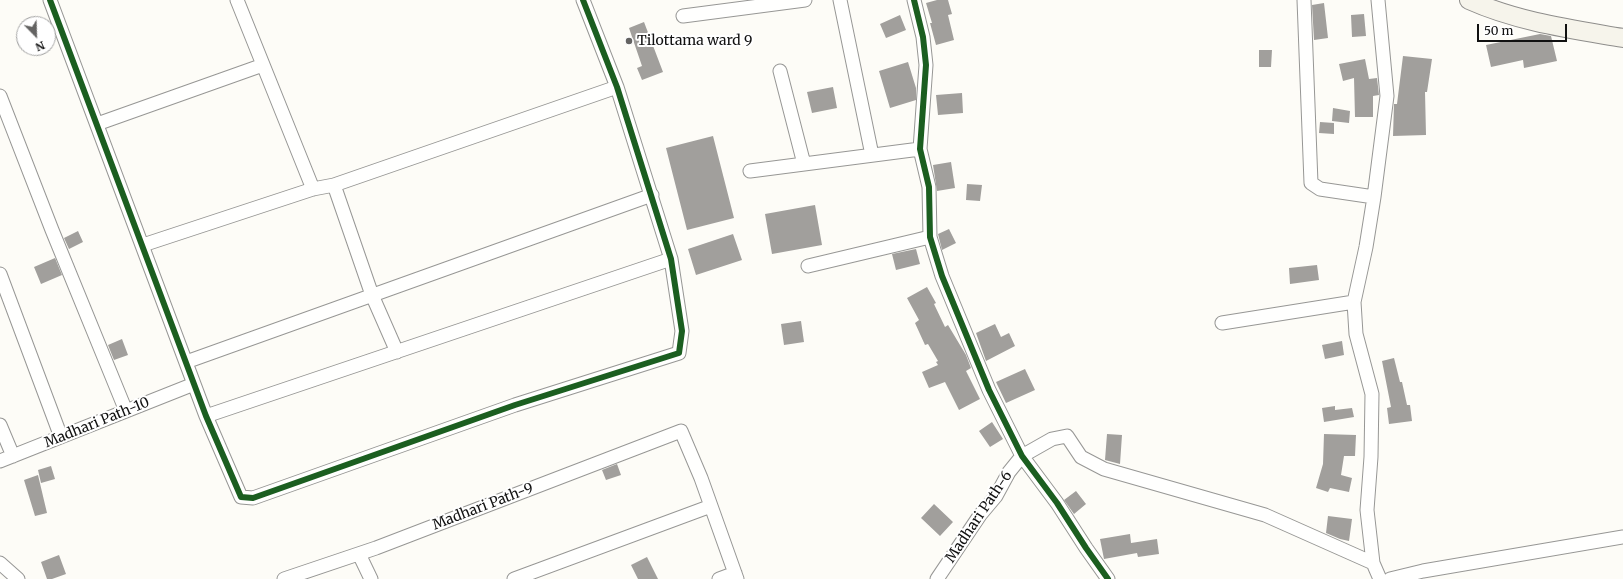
<!DOCTYPE html>
<style>
body{margin:0}
#map{position:relative;width:1623px;height:579px;overflow:hidden;background:#fdfcf7;font-family:Merriweather,serif}
canvas{display:block}
.north{position:absolute;left:16px;top:16px;width:40px;height:40px;box-sizing:border-box;background:#fff;border:1px solid #a0a0a0;border-radius:50%;rotate:157deg;font-size:11px;font-weight:700;line-height:16px;text-align:center;color:#111}
.north::after{content:'';display:block;margin:auto;width:14px;height:18px;background:#646362;clip-path:polygon(50% 0,100% 100%,50% 72%,0 100%)}
.scale{position:absolute;left:1477px;top:24px;width:90px;height:18px;box-sizing:border-box;border:2px solid #111;border-top:0;padding-left:5px;font-size:12px;line-height:14px;white-space:nowrap;color:#111;-webkit-text-stroke:3px #fff;paint-order:stroke}
</style>
<div id="map">
<canvas width="1623" height="579"></canvas>
<div class="north">N</div>
<div class="scale">50 m</div>
</div>
<script>
const g = document.querySelector('canvas').getContext('2d');
g.lineJoin = 'round';
function fillPath(path, color) { g.fillStyle = color; g.fill(path, 'evenodd'); }
function strokePath(path, color, width, dash) { g.strokeStyle = color; g.lineWidth = width; g.lineCap = dash ? 'butt' : 'round'; g.setLineDash(dash || []); g.stroke(path); }
function write(font, color, halo, rows, align = 'center') {
  g.font = font + ' Merriweather,serif'; g.lineWidth = 4; g.setLineDash([]); g.textBaseline = 'middle'; g.strokeStyle = halo; g.fillStyle = color; for (const [text, x, y, turn = 0] of rows) {
    g.save(); g.translate(x, y); g.rotate((+turn || 0) * Math.PI / 180); g.textAlign = isNaN(turn) ? turn : align; if (halo) g.strokeText(text, 0, 0); g.fillText(text, 0, 0); g.restore();
  }
}
const building = new Path2D(`
 M937 0H948L952 14 948 15 954 40 936 45 930 23H932L926 3Z
 M1324 3 1328 38 1314 40 1312 5Z
 M1364 14 1366 36 1352 37 1351 15Z
 M900 15 906 30 886 38 880 24Z
 M644 22 663 72 642 80 637 68 642 66 629 28Z
 M1540 34 1551 36 1557 61 1524 68 1523 60 1491 67 1486 45Z
 M1259 50H1272L1271 67H1259Z
 M1403 56 1432 59 1427 92H1425L1426 135 1393 136 1394 104H1397Z
 M1365 59 1369 79 1377 78 1379 95 1373 96V117H1355L1354 78 1343 81 1339 64Z
 M908 62 916 88V100L890 108 879 71Z
 M833 87 837 108 812 113 807 92Z
 M962 93 963 113 938 115 936 95Z
 M1333 108 1350 111 1349 123 1332 121Z
 M1320 122 1334 123V134L1319 133Z
 M713 136 734 218 687 230 666 148Z
 M951 162 955 188 937 191 933 165Z
 M967 184 982 185 980 201 966 200Z
 M815 205 822 245 772 254 765 214Z
 M949 229 956 243 942 250 938 234Z
 M78 231 83 242 69 249 64 238Z
 M733 234 742 260 696 275 688 249Z
 M916 249 920 264 896 270 892 254Z
 M55 258 62 275 41 284 34 267Z
 M1317 265 1319 280 1290 284 1289 268Z
 M927 287 936 303 934 304 945 327 948 325 966 355 971 368 966 371 980 399 959 410 945 382 929 388 922 372 938 365 936 362 938 361 928 344 925 345 915 323 919 320 907 298Z
 M801 321 804 342 784 345 781 324Z
 M995 324 1001 337 1009 333 1015 346 986 361 976 333Z
 M122 339 128 355 114 360 108 345Z
 M1342 341 1344 355 1325 359 1322 345Z
 M1394 358 1400 382H1402L1407 405H1410L1412 421 1389 424 1387 408 1391 407 1382 361Z
 M1025 369 1035 390 1006 403 996 382Z
 M1335 406V410L1352 408 1354 417 1324 422 1322 408Z
 M992 422 1003 439 990 447 979 431Z
 M1107 434 1122 435 1120 464 1105 460Z
 M1324 434 1356 435 1355 456H1344L1341 475 1352 478 1349 492 1330 488 1328 492 1316 488 1323 464Z
 M617 464 621 475 606 480 602 470Z
 M51 466 55 479 41 483 38 470Z
 M38 475 47 513 35 516 24 480Z
 M1076 491 1086 504 1074 514 1064 500Z
 M934 504 953 522 940 536 921 518Z
 M1328 516 1352 519 1349 541 1340 539 1326 533Z
 M1130 534 1131 543 1157 539 1159 554 1138 557 1137 553 1104 559 1100 539Z
 M59 555 66 574 52 579H47L41 562Z
 M647 557 658 579H638L631 565Z`);
const street = new Path2D(`
 M50 0 206 416 241 497 253 498 515 405 679 353 682 331 671 259 617 87 583 0
 M237 0 313 189
 M840 0 872 155
 M914 0 923 37 926 65 920 149 929 187 930 237 942 276 989 390 1022 456 1057 503 1086 548 1108 579
 M1304 0 1311 183 1320 189 1374 197
 M1378 0 1387 96 1374 197 1366 247 1354 302 1356 334 1372 394 1371 457 1367 510 1373 563 1380 579
 M683 16 805 0
 M780 71 804 164
 M0 96 52 230 126 411
 M97 124 263 65
 M750 171 920 149
 M334 185 372 295 397 352
 M143 245 313 189 334 185 617 87
 M808 266 930 237
 M0 274 61 437
 M1222 323 1354 302
 M186 362 652 195
 M206 416 671 259
 M0 425 13 456
 M0 461 194 384
 M359 554 371 579
 M0 563 18 579
 M284 579 376 548 681 431 701 478 737 579
 M514 579 711 506
 M719 579 735 573
 M937 579 980 515 996 496 1009 472 1022 456 1052 439 1067 436 1081 457 1104 469 1265 515 1373 563
 M1390 579 1423 571 1623 537`);
const secondary = new Path2D(`
 M1469 0C1518 22 1571 29 1623 38`);
const cycleway = new Path2D(`
 M50 0 206 416 241 497 253 498 515 405 679 353 682 331 671 259 617 87 583 0
 M914 0 923 37 926 65 920 149 929 187 930 237 942 276 989 390 1022 456 1057 503 1086 548 1108 579`);
const markers = [
 [629,41,4,"#646362"]
];
const poiNames = [
 ["Tilottama ward 9",637,41]
];
const streetNames = [
 ["Madhari Path-10",97,423,-22],
 ["Madhari Path-9",483,507,-21],
 ["Madhari Path-6",979,517,-56]
];
fillPath(building, '#a19f9c');
strokePath(street, '#979795', 15);
strokePath(secondary, '#8e8d8b', 20);
strokePath(street, '#fffffe', 13);
strokePath(secondary, '#f6f4eb', 18);
strokePath(cycleway, '#1b5e20', 6);
for (const [x, y, r, color] of markers) { const dot = new Path2D(); dot.arc(x, y, r, 0, 2 * Math.PI); g.fillStyle = color; g.fill(dot); strokePath(dot, '#fff', 1.5); }
write('14px', '#111', '#fff', poiNames, 'left');
write('14px', '#111', '#fff', streetNames);
</script>
